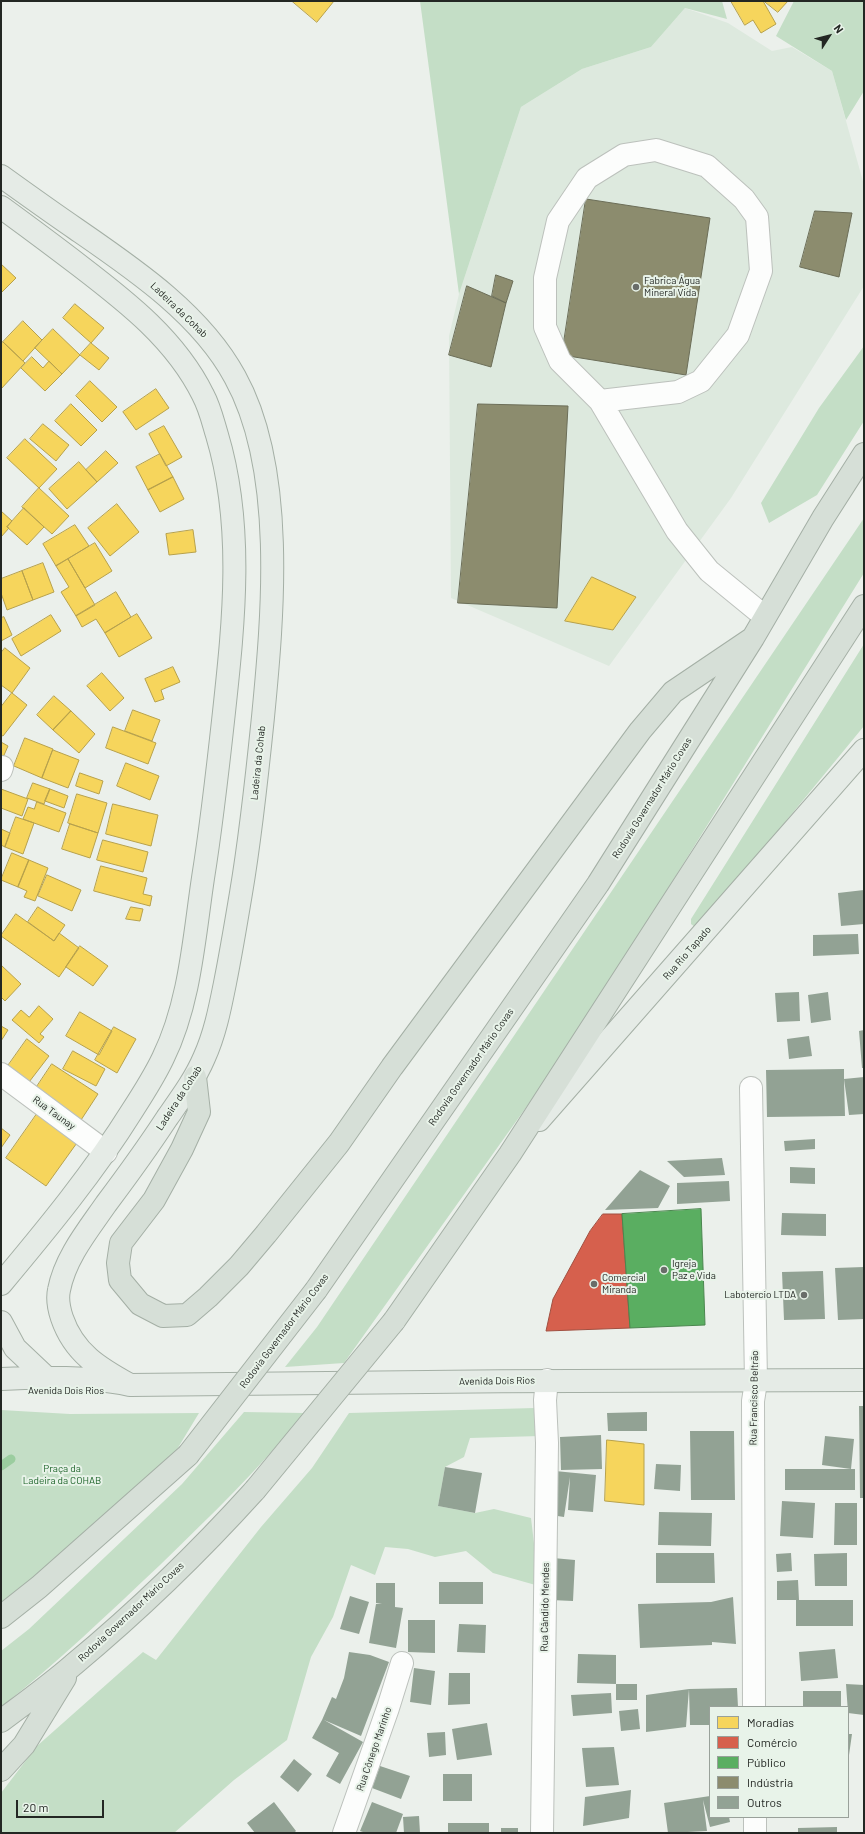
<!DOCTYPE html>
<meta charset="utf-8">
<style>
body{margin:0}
#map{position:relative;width:865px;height:1834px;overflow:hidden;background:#ebf0eb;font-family:Barlow,sans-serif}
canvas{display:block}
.frame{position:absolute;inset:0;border:2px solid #232723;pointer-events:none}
.legend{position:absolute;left:709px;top:1706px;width:140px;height:112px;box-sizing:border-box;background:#e8f3e9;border:1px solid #99a19a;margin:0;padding:5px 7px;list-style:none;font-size:12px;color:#232723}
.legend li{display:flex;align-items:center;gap:8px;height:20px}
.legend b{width:20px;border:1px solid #99a19a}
.north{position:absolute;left:809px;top:16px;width:40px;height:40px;-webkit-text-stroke:3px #e8f3e9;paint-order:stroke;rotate:54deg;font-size:11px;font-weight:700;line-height:16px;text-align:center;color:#232723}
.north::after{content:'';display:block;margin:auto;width:14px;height:18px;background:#232723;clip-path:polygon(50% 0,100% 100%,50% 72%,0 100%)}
.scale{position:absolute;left:16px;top:1800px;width:88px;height:18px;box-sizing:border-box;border:2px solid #232723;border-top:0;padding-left:5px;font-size:12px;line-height:14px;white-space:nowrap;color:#232723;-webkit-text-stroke:3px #e8f3e9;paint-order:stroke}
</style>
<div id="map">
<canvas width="865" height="1834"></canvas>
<div class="frame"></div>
<ul class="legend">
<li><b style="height:11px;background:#f6d55c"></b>Moradias</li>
<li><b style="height:11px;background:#d6604d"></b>Comércio</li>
<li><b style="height:11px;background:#5aae61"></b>Público</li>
<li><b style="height:11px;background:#8c8c6e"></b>Indústria</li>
<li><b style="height:11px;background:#92a294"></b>Outros</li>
</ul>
<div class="north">N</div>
<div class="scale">20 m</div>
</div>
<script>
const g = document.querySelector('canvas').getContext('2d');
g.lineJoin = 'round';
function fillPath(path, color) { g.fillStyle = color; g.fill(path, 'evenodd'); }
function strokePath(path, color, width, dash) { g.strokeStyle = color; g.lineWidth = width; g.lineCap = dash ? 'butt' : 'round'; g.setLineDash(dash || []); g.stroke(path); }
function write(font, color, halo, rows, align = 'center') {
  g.font = font + ' Barlow,sans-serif'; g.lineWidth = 4; g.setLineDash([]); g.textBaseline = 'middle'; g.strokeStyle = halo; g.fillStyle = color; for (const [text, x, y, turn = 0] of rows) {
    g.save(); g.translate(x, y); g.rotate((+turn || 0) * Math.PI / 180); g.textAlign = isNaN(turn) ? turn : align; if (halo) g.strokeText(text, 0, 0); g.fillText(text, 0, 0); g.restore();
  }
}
const built = new Path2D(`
 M685 8 728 23 772 51 792 47 832 71 864 185V286L731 498 609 666 451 598 449 336 459 294 521 107 582 69 651 47Z`);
const green = new Path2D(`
 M420 1H722L727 19 685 8 651 47 582 69 521 107 459 294Z
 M794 1H864V91L846 120 832 71 776 36Z
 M864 346V421L817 495 769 523 761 503 819 408Z
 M864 518V573L593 1009 532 1099 344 1363 285 1367 317 1327Z
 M864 644V726L703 922 695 927 691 924V919Z
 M535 1408 540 1436 470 1438 464 1457 445 1467 438 1506 475 1513 494 1509 531 1518 539 1586 493 1573 466 1551 435 1557 408 1549 385 1547 375 1575 351 1565 333 1617 311 1657 287 1740 234 1780 174 1833H1V1793L37 1746 143 1652 156 1660 261 1527 312 1468 349 1413Z
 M1 1410 70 1414 199 1413 173 1456 1 1613Z
 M244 1412 304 1413C261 1468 210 1516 160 1565 108 1614 57 1663 1 1707V1651L29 1629 182 1484Z`);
const homes = new Path2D(`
 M292 1H334L317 22Z
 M731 1H763L776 24 761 33 753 20 745 25Z
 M764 1H788L778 12Z
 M1 264 16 278 2 292 1 290Z
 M75 304 104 328 91 343 63 318Z
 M23 321 42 340 23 361 3 342Z
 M53 329 80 355 62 374 35 348Z
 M3 342 25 363 1 389V344Z
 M91 343 109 358 99 370 80 355Z
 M32 357 43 368 49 361 62 374 45 391 21 368Z
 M90 381 117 407 102 422 76 396Z
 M156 389 169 408 136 430 123 412Z
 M71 404 97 430 81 446 55 421Z
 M43 424 69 445 56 461 30 439Z
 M164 426 182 457 166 466 149 434Z
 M25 439 57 469 39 488 7 458Z
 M106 451 118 463 97 482 86 470Z
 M160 454 173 477 148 490 136 467Z
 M79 462 97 482 67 509 49 489Z
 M173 477 184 499 160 512 148 490Z
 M39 488 69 516 52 534 22 507Z
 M117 504 139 532 110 556 88 528Z
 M24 508 44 527 27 545 7 527Z
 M1 511 12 521 7 527 9 528 1 537Z
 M75 525 89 546 56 566 43 544Z
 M193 530 196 552 169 555 166 534Z
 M95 543 112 571 85 588 68 559Z
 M68 559 95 605 76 616 61 592 69 587 56 566Z
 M43 563 54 592 33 600 22 571Z
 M22 571 33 600 7 610 1 593V579Z
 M592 577 636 597 613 630 565 621Z
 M116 592 131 617 105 633 96 619 82 627 76 616Z
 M137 614 152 638 119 657 105 633Z
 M51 615 61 631 21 656 12 639Z
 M4 617 12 635 1 641V618Z
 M5 648 30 668 12 693 1 685V653Z
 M173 667 180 682 161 690 164 699 155 702 145 679Z
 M102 673 124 698 110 711 87 686Z
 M12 693 27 705 3 736 1 735V707Z
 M54 696 71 711 53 730 37 715Z
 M133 710 160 720 152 741 125 731Z
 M71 711 95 734 79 753 53 730Z
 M113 727 156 743 148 764 106 748Z
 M25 738 53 749 42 778 14 766Z
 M1 742 8 746 1 762Z
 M53 750 79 760 68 788 42 778Z
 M126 763 159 776 150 800 117 786Z
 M80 773 103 781 99 794 76 786Z
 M33 783 50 789 44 804 27 798Z
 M1 789 28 799 22 816 1 808Z
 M50 789 68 796 64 808 45 801Z
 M77 794 107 803 98 833 68 823Z
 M37 802 66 813 59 832 23 819 28 807 34 809Z
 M113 804 158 815 151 846 106 834Z
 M16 817 34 823 23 854 5 847Z
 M70 824 98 833 90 858 62 849Z
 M1 829 10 833 5 847 1 845Z
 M103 840 148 852 143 872 97 860Z
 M12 853 29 860 18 887 1 880Z
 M29 860 48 868 35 901 24 897 27 891 18 887Z
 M101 866 147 878 143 894 152 896 150 906 94 891Z
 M47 875 81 890 72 911 38 896Z
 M38 907 65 925 54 941 28 922Z
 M131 907 143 909 140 921 126 919Z
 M16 914 54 941 59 933 79 948 59 977 1 936Z
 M80 946 108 966 93 986 66 967Z
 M1 965 21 984 5 1001 1 997Z
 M39 1006 53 1019 40 1034 44 1037 39 1043 12 1020 21 1010 29 1017Z
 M80 1012 112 1031 99 1055 66 1036Z
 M1 1026 8 1030 1 1041Z
 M114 1027 136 1039 117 1073 95 1060Z
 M27 1039 49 1056 26 1086 5 1070Z
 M73 1051 105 1069 96 1086 63 1069Z
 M52 1064 98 1094 81 1120 34 1091Z
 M39 1111 79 1140 46 1186 6 1158Z
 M1 1128 10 1135 1 1148Z
 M607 1440 644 1444V1505L605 1501Z`);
const shops = new Path2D(`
 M603 1214H622L630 1328 546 1331 553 1299 590 1231Z`);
const public = new Path2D(`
 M701 1209 705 1325 630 1328 622 1214Z`);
const industry = new Path2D(`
 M586 199 710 218 686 375 562 355Z
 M815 211 852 213 839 277 800 267Z
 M496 275 513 281 506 303 492 296Z
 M467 286 506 303 491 367 449 355Z
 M478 404 568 406 557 608 458 603Z`);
const stream = new Path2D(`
 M1 1466 11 1459`);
const building = new Path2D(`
 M864 890V924L841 926 838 893Z
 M858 934 859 954 813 956V935Z
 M799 992 800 1021 777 1022 775 993Z
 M828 992 831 1020 811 1023 808 995Z
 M864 1030V1068H862L859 1031Z
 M809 1036 812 1056 789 1059 787 1039Z
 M844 1069V1079L864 1077V1114L849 1115 844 1079 845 1116 767 1117 766 1070Z
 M815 1139V1149L785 1151 784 1141Z
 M722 1158 725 1175 684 1177 667 1161Z
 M790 1167 815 1168V1184L790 1183Z
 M640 1170 670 1186 658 1208 605 1210Z
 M729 1181 730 1201 677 1204V1183Z
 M782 1213 826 1214V1236L781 1235Z
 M864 1267V1319L838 1320 835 1268Z
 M823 1271 825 1319 784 1320 782 1272Z
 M859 1406H864V1498H860Z
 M647 1412V1431H608L607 1413Z
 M690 1431H734L735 1500H691Z
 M601 1435 602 1469 561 1470 560 1437Z
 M825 1436 854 1439 851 1469 822 1465Z
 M656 1464 681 1465 680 1491 654 1489Z
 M445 1467 482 1473 475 1513 438 1506Z
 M785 1469H855V1490H785Z
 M555 1471 596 1475 593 1512 568 1510 570 1477 564 1517 551 1515Z
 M782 1501 815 1503 813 1538 780 1536Z
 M835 1503H857V1545H834Z
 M659 1512 712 1513 711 1546 658 1545Z
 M656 1553H714L715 1583H656Z
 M791 1553 792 1571 777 1572 776 1554Z
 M847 1553V1586H815L814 1554Z
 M553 1558 575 1560 573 1601 551 1600Z
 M798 1580 799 1600H853V1626H796V1600H777V1581Z
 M439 1582H483V1604H439Z
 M376 1583H395V1607L403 1608 396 1648 369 1643 376 1604H382L376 1603Z
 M350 1596 369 1602 359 1634 340 1629Z
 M733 1597 736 1644 712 1642V1645L640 1648 638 1604 711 1602Z
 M408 1620H435V1653L408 1652Z
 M459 1624 486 1625 485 1653 457 1652Z
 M835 1649 838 1678 801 1681 799 1652Z
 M349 1652 370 1655 389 1662 361 1736 324 1720 363 1742 340 1784 326 1776 339 1753 312 1738 322 1720 332 1697 336 1699 344 1678Z
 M578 1654 616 1655V1684L577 1683Z
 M414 1668 435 1671 431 1705 410 1702Z
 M449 1673H470V1704L448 1705Z
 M616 1684H637V1700H616Z
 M846 1684 864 1685V1715L848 1713Z
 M737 1688 738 1707H710V1725H690L689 1689 686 1727 646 1732V1695L689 1689Z
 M803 1691H841V1707H803Z
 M611 1693 612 1713 573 1716 571 1695Z
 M638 1709 640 1729 621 1731 619 1711Z
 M487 1723 492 1755 457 1760 452 1729Z
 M445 1732 446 1755 429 1757 427 1733Z
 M848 1734H852L849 1755H848Z
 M614 1747 619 1785 586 1787 582 1748Z
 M294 1759 312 1774 298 1792 280 1777Z
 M380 1766 410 1776 401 1799 372 1788Z
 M443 1774H472V1801H443Z
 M631 1790 629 1818 583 1826 585 1797Z
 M710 1796V1817H729L730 1822 710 1827 703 1800 707 1831 668 1833 664 1803Z
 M274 1802 296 1831 294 1833H255L247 1823Z
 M372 1802 403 1814 396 1833H366L360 1831Z
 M419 1816 420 1833H404L403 1817Z
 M448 1823H489V1833H448Z
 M837 1827V1833H798V1828Z
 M501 1828H518V1833H501Z`);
const minor = new Path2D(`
 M656 150 707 166 744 199 757 217 761 271 738 335 701 381 678 392 600 401 560 361 545 327V278L558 221 587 178 624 155Z
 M600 401 677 531 709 571 764 616
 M1 770 2 767
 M1 1074 106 1152
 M751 1088 756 1382 753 1401 754 1707
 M755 1817V1833
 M344 1833 388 1708 402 1663
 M542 1833 547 1443 545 1400 547 1380`);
const major = new Path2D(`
 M1 176C26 194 51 212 76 229 134 269 201 314 235 377 286 469 273 615 263 717 257 776 251 834 241 893 236 923 231 953 225 983 220 1008 215 1034 204 1058 195 1079 181 1098 167 1118 148 1147 127 1176 106 1204 88 1230 65 1258 59 1290 57 1299 59 1309 62 1318 74 1353 99 1368 130 1385
 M1 207C27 226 54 246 80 266 127 302 176 340 203 395 210 408 213 422 217 435 244 525 234 620 224 712 218 767 212 822 203 878 194 938 190 1003 163 1058 154 1077 143 1094 132 1111 94 1172 47 1229 1 1284
 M539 1120 864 750
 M1 1322 15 1348 51 1382
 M1 1379C42 1377 90 1376 130 1385 375 1382 619 1380 864 1380`);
const highway = new Path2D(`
 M195 1077 199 1112 182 1149 154 1200 121 1243 118 1263 120 1280 140 1304 163 1316 187 1315 208 1297 239 1266 266 1234 339 1143 392 1067 640 731 673 692 753 638
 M316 1290 598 884 753 638 823 518 864 454
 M394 1321 510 1154 864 606
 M1 1617 39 1587 188 1455
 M1 1721C25 1703 50 1685 73 1665 138 1611 199 1552 255 1490
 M1 1770 24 1745 65 1678`);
const highwayBridge = new Path2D(`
 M188 1455 316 1290
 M255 1490 394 1321`);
const markers = [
 [636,287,4,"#696d69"],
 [664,1270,4,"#696d69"],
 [594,1284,4,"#696d69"],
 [804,1295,4,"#696d69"]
];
const poiNames = [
 ["Fabrica Água",644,281],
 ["Mineral Vida",644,293],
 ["Igreja",672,1264],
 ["Paz e Vida",672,1276],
 ["Comercial",602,1278],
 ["Miranda",602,1290],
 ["Labotercio LTDA",796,1295,"right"]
];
const streetNames = [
 ["Ladeira da Cohab",179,310,44],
 ["Ladeira da Cohab",258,763,-84],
 ["Rodovia Governador Mário Covas",652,798,-58],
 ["Rua Rio Tapado",687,953,-49],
 ["Rodovia Governador Mário Covas",471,1067,-55],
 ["Ladeira da Cohab",179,1098,-57],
 ["Rua Taunay",54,1113,36],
 ["Rodovia Governador Mário Covas",284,1331,-53],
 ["Avenida Dois Rios",497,1381,-1],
 ["Avenida Dois Rios",66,1391],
 ["Rua Francisco Beltrão",754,1398,-89],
 ["Rua Cândido Mendes",545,1607,-89],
 ["Rodovia Governador Mário Covas",131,1612,-43],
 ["Rua Cônego Marinho",374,1749,-71]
];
const parkNames = [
 ["Praça da",62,1469],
 ["Ladeira da COHAB",62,1481]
];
fillPath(built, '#dde9de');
fillPath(green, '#c4dec6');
fillPath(homes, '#f6d55c');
strokePath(homes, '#b7a14b', 1);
fillPath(shops, '#d6604d');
strokePath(shops, '#a04f40', 1);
fillPath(public, '#5aae61');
strokePath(public, '#4a864e', 1);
fillPath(industry, '#8c8c6e');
strokePath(industry, '#6c6e58', 1);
strokePath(stream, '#9bcd9f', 9);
fillPath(building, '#92a294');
strokePath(minor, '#bcc1bc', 24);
strokePath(major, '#a4afa5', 24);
strokePath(highway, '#a4afa5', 24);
strokePath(minor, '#fcfdfc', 22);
strokePath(major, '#e5ebe6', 22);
strokePath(highway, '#d6dfd7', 22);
strokePath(highwayBridge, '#a4afa5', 24, []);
strokePath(highwayBridge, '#d6dfd7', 22);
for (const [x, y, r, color] of markers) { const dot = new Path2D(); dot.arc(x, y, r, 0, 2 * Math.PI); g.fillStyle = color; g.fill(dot); strokePath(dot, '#e8f3e9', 1.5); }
write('10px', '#232723', '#e8f3e9', poiNames, 'left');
write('10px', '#232723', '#e8f3e9', streetNames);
write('10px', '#1f652b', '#e8f3e9', parkNames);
</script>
